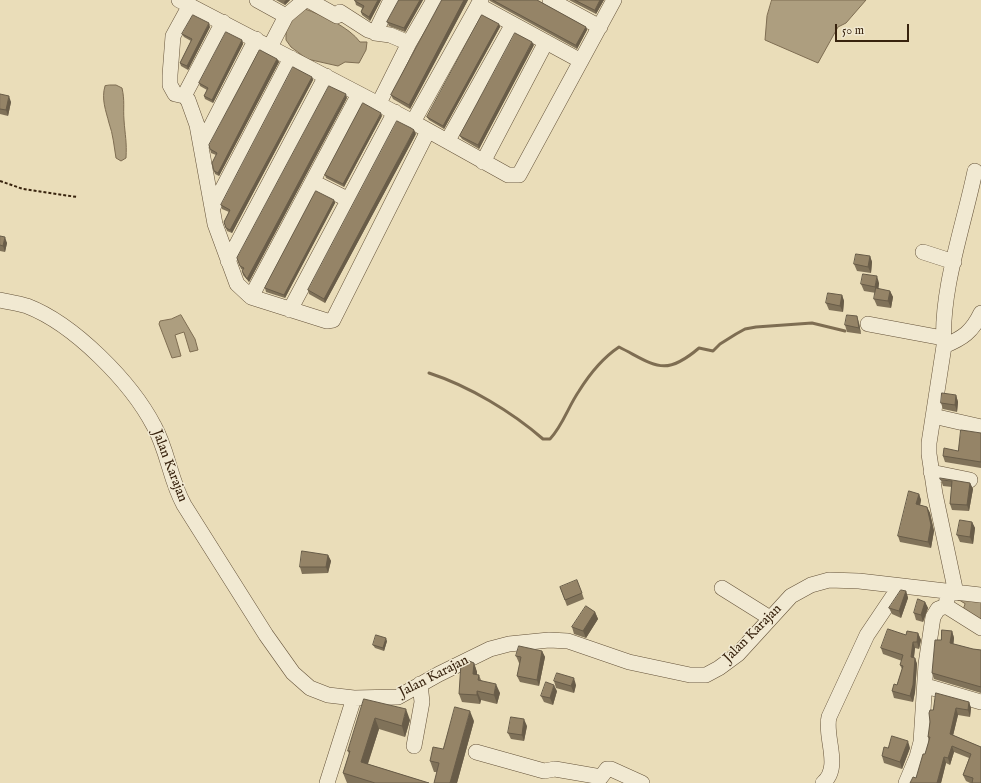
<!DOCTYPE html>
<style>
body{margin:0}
#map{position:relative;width:981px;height:783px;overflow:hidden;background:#eaddb9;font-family:"IM FELL English",serif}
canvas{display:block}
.scale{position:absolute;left:835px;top:24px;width:74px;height:18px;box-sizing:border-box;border:2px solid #38230e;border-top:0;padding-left:5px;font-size:12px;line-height:14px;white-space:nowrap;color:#38230e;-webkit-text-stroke:3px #f1e9d2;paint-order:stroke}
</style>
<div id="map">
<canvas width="981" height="783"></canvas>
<div class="scale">50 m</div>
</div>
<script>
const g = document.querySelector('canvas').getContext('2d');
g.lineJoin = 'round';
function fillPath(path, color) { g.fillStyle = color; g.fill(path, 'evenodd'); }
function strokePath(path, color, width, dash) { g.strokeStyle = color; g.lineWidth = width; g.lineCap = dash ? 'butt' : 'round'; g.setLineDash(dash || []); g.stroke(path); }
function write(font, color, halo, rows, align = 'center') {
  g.font = font + ' "IM FELL English",serif'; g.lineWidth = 3; g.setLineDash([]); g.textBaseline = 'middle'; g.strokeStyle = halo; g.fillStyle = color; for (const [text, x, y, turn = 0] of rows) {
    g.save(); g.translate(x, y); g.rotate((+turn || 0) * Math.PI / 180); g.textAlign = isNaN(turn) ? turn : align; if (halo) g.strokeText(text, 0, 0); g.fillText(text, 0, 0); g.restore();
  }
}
const water = new Path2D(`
 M772 0H866L846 23 838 27 818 63 765 40 767 16Z
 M305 9C322 15 349 27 360 42H367L366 50 359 63 345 62 338 66 307 59 291 47 286 40V25Z
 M110 85H116L122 88C125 101 123 108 124 120 125 135 127 142 126 158L121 161 116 158C114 146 113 134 109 123 106 111 101 99 105 86Z
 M181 315 195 339 198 350 190 352 184 332 175 335 181 356 172 358 159 324 160 321 171 319Z
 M953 596 981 600V625L963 610 965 604Z`);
const stream = new Path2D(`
 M429 373C469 386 512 412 543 439H550C563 425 568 407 579 391 589 375 604 357 619 347 655 365 664 378 699 348L713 351 720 344 736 334 745 329 756 327 812 323 845 331`);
const path = new Path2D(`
 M0 181 23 189 77 197`);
const minor = new Path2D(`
 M179 0 413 122 481 0
 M257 0 286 16
 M308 0 337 16 340 12 368 30 375 32
 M391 0 375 33 390 35 409 43 434 0
 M550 0 600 27
 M190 5 173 36 170 75V85L175 94 184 96 188 100 197 125 215 224 237 284 251 297 327 321 333 320 428 131
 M478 5 581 61
 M270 47 286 16 305 0
 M184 96 223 22
 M379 103 409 43
 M420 126 508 175H519L614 0
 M448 140 513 24
 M201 146 256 39
 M483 162 546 42
 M313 182 347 199
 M213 207 291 58
 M923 252 954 262
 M228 261 326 76
 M251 297 359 94
 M0 300C9 302 18 303 27 306 74 324 131 382 154 426 168 451 170 480 184 505L266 635 293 673 310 688 328 695 354 698 398 697 439 674 490 649 509 644 549 640 568 641 629 662 690 675H706L719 668 738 654 791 596 811 585 829 580 859 581 981 595
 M290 310 395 112
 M868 324 943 338
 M944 346C940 291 964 225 975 171
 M933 416 981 427
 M931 472 970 480
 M722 588 770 618
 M956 593 935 494 929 454V443L944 346C963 338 972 332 981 313
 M946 606 981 628
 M926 686 981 702
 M414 746 422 702 420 684
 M476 752 544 771 555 769 601 777 607 769H611L642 783
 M327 783 354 698
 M823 783C842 767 824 737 829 717L867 635 900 586
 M906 783 917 757 921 742 926 664 933 617 938 609 946 606 948 592`);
const wall = new Path2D(`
 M276 0H290L285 5Z
 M355 0H381L370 21 362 15 361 12 362 8 356 5 355 1Z
 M399 0H423L405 32 389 26 387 22Z
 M442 0H468L410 109 393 99 391 95Z
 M489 0H537L586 27 587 30 577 49 490 1Z
 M569 0H604L596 14Z
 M499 24 500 27 444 129 429 120 427 117Z
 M210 27 188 70 181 66 180 63 191 41 184 37 182 34Z
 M242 40 243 44 213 103 205 99 204 96 207 90 200 86 199 83Z
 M534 45 479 149 462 139 460 136Z
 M277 59 279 62 219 176 215 174 214 171 216 155 211 153 210 149Z
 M312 77 313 80 232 233 227 231 224 222 229 212 222 209 221 205Z
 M0 94 11 102 8 116 0 114Z
 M347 98 249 282 243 275 242 271 243 270 241 269 237 258Z
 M382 116 344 187 326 178 325 175Z
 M416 134 325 303 309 294 308 290Z
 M334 200 335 203 285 298 266 292 265 288Z
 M0 236 7 243 5 252 0 251Z
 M870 256 872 262 871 273 857 271 854 264Z
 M879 283 878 289 890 291 893 297 891 308 877 306 874 299 876 293 864 291 861 284Z
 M842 295 844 301 843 312 829 310 826 303Z
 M859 323 861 334 847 332 845 325Z
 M956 395 958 402 957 412 943 409 941 403Z
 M981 433V468L945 462 943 456 958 451Z
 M941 480 970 483 973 489 969 511 952 510 950 504 952 487 943 486Z
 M919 494 921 500 920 505 927 507 930 513 934 531 931 548 900 542 898 536Z
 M972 522 975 528 973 544 960 542 957 535Z
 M328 555 331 561 328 573 302 574 300 567Z
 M560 587 582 593 584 599 567 606Z
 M906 591 908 598 901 618 892 614 889 608Z
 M925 602 928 608 923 622 916 620 914 613Z
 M595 612 598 619 586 638 574 634 572 627Z
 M952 631 954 638 953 644 973 649 981 650V693L934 679 932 673 941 640Z
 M918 633 921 640 919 649 915 648 914 658H915L917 664 915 692 913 702 894 698 892 691 897 685 902 669 900 665 902 661 883 654 881 648 906 635Z
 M387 641 384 651 375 648 373 645Z
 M542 651 545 657 539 686 520 682 517 676 520 663H519L516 656Z
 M474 663 477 672V675H479L481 680 500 693 497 704 481 700 480 704 462 702 459 694Z
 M554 681 576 685 574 693 556 688Z
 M557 691 553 705 544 702 541 696Z
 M364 699 410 720 405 737 379 729 368 764 429 783H347L343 773 349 754 348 751Z
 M969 702 971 708 970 717 958 715 953 735 981 747V783H970L966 781 963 775 969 758 954 752 950 765 946 763 941 783H910L916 778 925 754 929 741 928 737 933 710Z
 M474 721 457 783H434L437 772H434L430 761Z
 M527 726 524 741 511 739 508 733Z
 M888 748H910L902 769 884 763 882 756Z`);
const shadedWall = new Path2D(`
 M286 0H290L285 5 284 2Z
 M378 0H381L370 21 369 17Z
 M420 0H423L405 32 404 28Z
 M464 0H468L410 109 409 105Z
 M600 0H604L596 14 595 10Z
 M209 23 210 27 188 70 187 66Z
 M499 24 500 27 444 129 443 126Z
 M586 27 587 30 577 49 576 45Z
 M242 40 243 44 213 103 212 100Z
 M532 42 534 45 479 149 478 145Z
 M277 59 279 62 219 176 218 173Z
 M312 77 313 80 232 233 230 230Z
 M346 94 347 98 249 282 247 279Z
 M9 96 11 102 8 116 6 110Z
 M381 113 382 116 344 187 343 184Z
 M414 130 416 134 325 303 324 299Z
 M334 200 335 203 285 298 284 295Z
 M5 237 7 243 5 252 3 246Z
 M870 256 872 262 871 273 868 267Z
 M877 276 879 283 878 293 875 287Z
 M890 291 893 297 891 308 888 301Z
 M842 295 844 301 843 312 840 306Z
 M857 316 859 323 861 334 859 328Z
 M956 395 958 402 957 412 955 405Z
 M970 483 973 489 969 511 967 505Z
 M919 494 921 500 919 510 916 504Z
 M927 507 930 513 934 531 931 548 928 542Z
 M972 522 975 528 973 544 970 537Z
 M328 555 331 561 328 573 326 567Z
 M906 591 908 598 901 618 899 611Z
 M925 602 928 608 923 622 921 615Z
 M595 612 598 619 586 638 583 631Z
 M952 631 954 638 953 649 950 643Z
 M918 633 921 640 919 649 917 642Z
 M386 638 387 641 384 651 383 648Z
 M913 642 915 648 913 663 911 657Z
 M542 651 545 657 539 686 537 680Z
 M915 658 917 664 915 692 913 702 910 696Z
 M474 663 477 672 476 683 473 674Z
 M574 678 576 685 574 693 571 686Z
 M496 684 500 693 497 704 494 695Z
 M554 685 557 691 553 705 550 698Z
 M477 691 481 700 480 704 477 695Z
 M969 702 971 708 970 717 968 710Z
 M956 708 958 715 952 740 950 734Z
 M406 709 410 720 405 737 402 726Z
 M470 711 474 721 457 783H450Z
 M375 718 379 729 365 772 361 762Z
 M524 719 527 726 524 741 522 735Z
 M908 741 910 748 902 769 900 762Z
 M952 746 954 752 950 765 948 758Z
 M944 757 946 763 941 783H937Z`);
const building = new Path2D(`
 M355 0H378L369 17 361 12 364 6 355 1Z
 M399 0H420L404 28 387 22Z
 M442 0H464L409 105 391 95Z
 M493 0H537L586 27 576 45Z
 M575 0H600L595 10Z
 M193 15 209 23 187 66 180 63 192 39 182 34Z
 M482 15 499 24 443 126 427 117Z
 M226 32 242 40 212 100 204 96 208 88 199 83Z
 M515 33 532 42 478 145 460 136Z
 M260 50 277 59 218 173 214 171 212 163 217 153 210 149 209 145Z
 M293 67 312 77 230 230 226 228 224 222 230 210 221 205Z
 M329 86 346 94 247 279 242 271 244 268 240 266 237 258Z
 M0 94 9 96 6 110 0 109Z
 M363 103 381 113 343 184 325 175Z
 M397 121 411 128 414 130 324 299 308 290Z
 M316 191 334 200 284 295 265 288Z
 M0 236 5 237 3 246 0 245Z
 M856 254 870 256 868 267 854 264Z
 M863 274 877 276 875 287 861 284Z
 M876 288 890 291 888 301 874 299Z
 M828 293 842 295 840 306 826 303Z
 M847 315 857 316 859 328 845 325Z
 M942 393 956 395 955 405 941 403Z
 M961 430 981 433V462L943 456 944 448 958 451Z
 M940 478 970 483 967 505 950 504 952 481 941 480Z
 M909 491 919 494 916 504 927 507 931 525 928 542 898 536Z
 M960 520 972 522 970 537 957 535Z
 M302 551 328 555 326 567H300Z
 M577 580 582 593 565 600 560 587Z
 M901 590 906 591 899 611 889 608Z
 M918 599 925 602 921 615 914 613Z
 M586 606 595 612 583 631 572 627Z
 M888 629 906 635 907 631 918 633 917 642H913L911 657 915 658 913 685 910 696 892 691 894 684 897 685 903 666 900 665 903 655 881 648Z
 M942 630 952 631 950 643 973 649 981 650V687L932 673 935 640H941Z
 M376 635 386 638 383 648 373 645Z
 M519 646 542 651 537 680 517 676 521 657 516 656Z
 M467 660 474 663 473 674 479 675 478 680 496 684 494 695 477 691V695L459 694 461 663Z
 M557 673 574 678 571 686 554 681Z
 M546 682 554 685 550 698 541 696Z
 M936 693 969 702 968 710 956 708 950 734 981 747V783H972L973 778 963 775 971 754 952 746 948 758 944 757 937 783H910L913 777 916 778 923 754H925L930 737H928L930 722 929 713 930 710H933Z
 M364 699 406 709 402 726 375 718 361 762 429 783H375L343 773 350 751H348Z
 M455 707 470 711 450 783H434L439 763 430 761 433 747 443 749Z
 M511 717 524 719 522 735 508 733Z
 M892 736 908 741 900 762 882 756 884 747 888 748Z`);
const streetNames = [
 ["Jalan Karajan",169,466,69],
 ["Jalan Karajan",753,634,-45],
 ["Jalan Karajan",434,677,-27]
];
fillPath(water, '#ad9e7f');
strokePath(water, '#7e6d52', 1);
strokePath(stream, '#7e6d52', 3);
strokePath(minor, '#645239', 16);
strokePath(path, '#38230e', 2, [3, 2]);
strokePath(minor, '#f1e9d2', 15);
fillPath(wall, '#807259');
fillPath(shadedWall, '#685c48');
fillPath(building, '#958467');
strokePath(building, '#685c48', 1);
write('14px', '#38230e', '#f1e9d2', streetNames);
</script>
